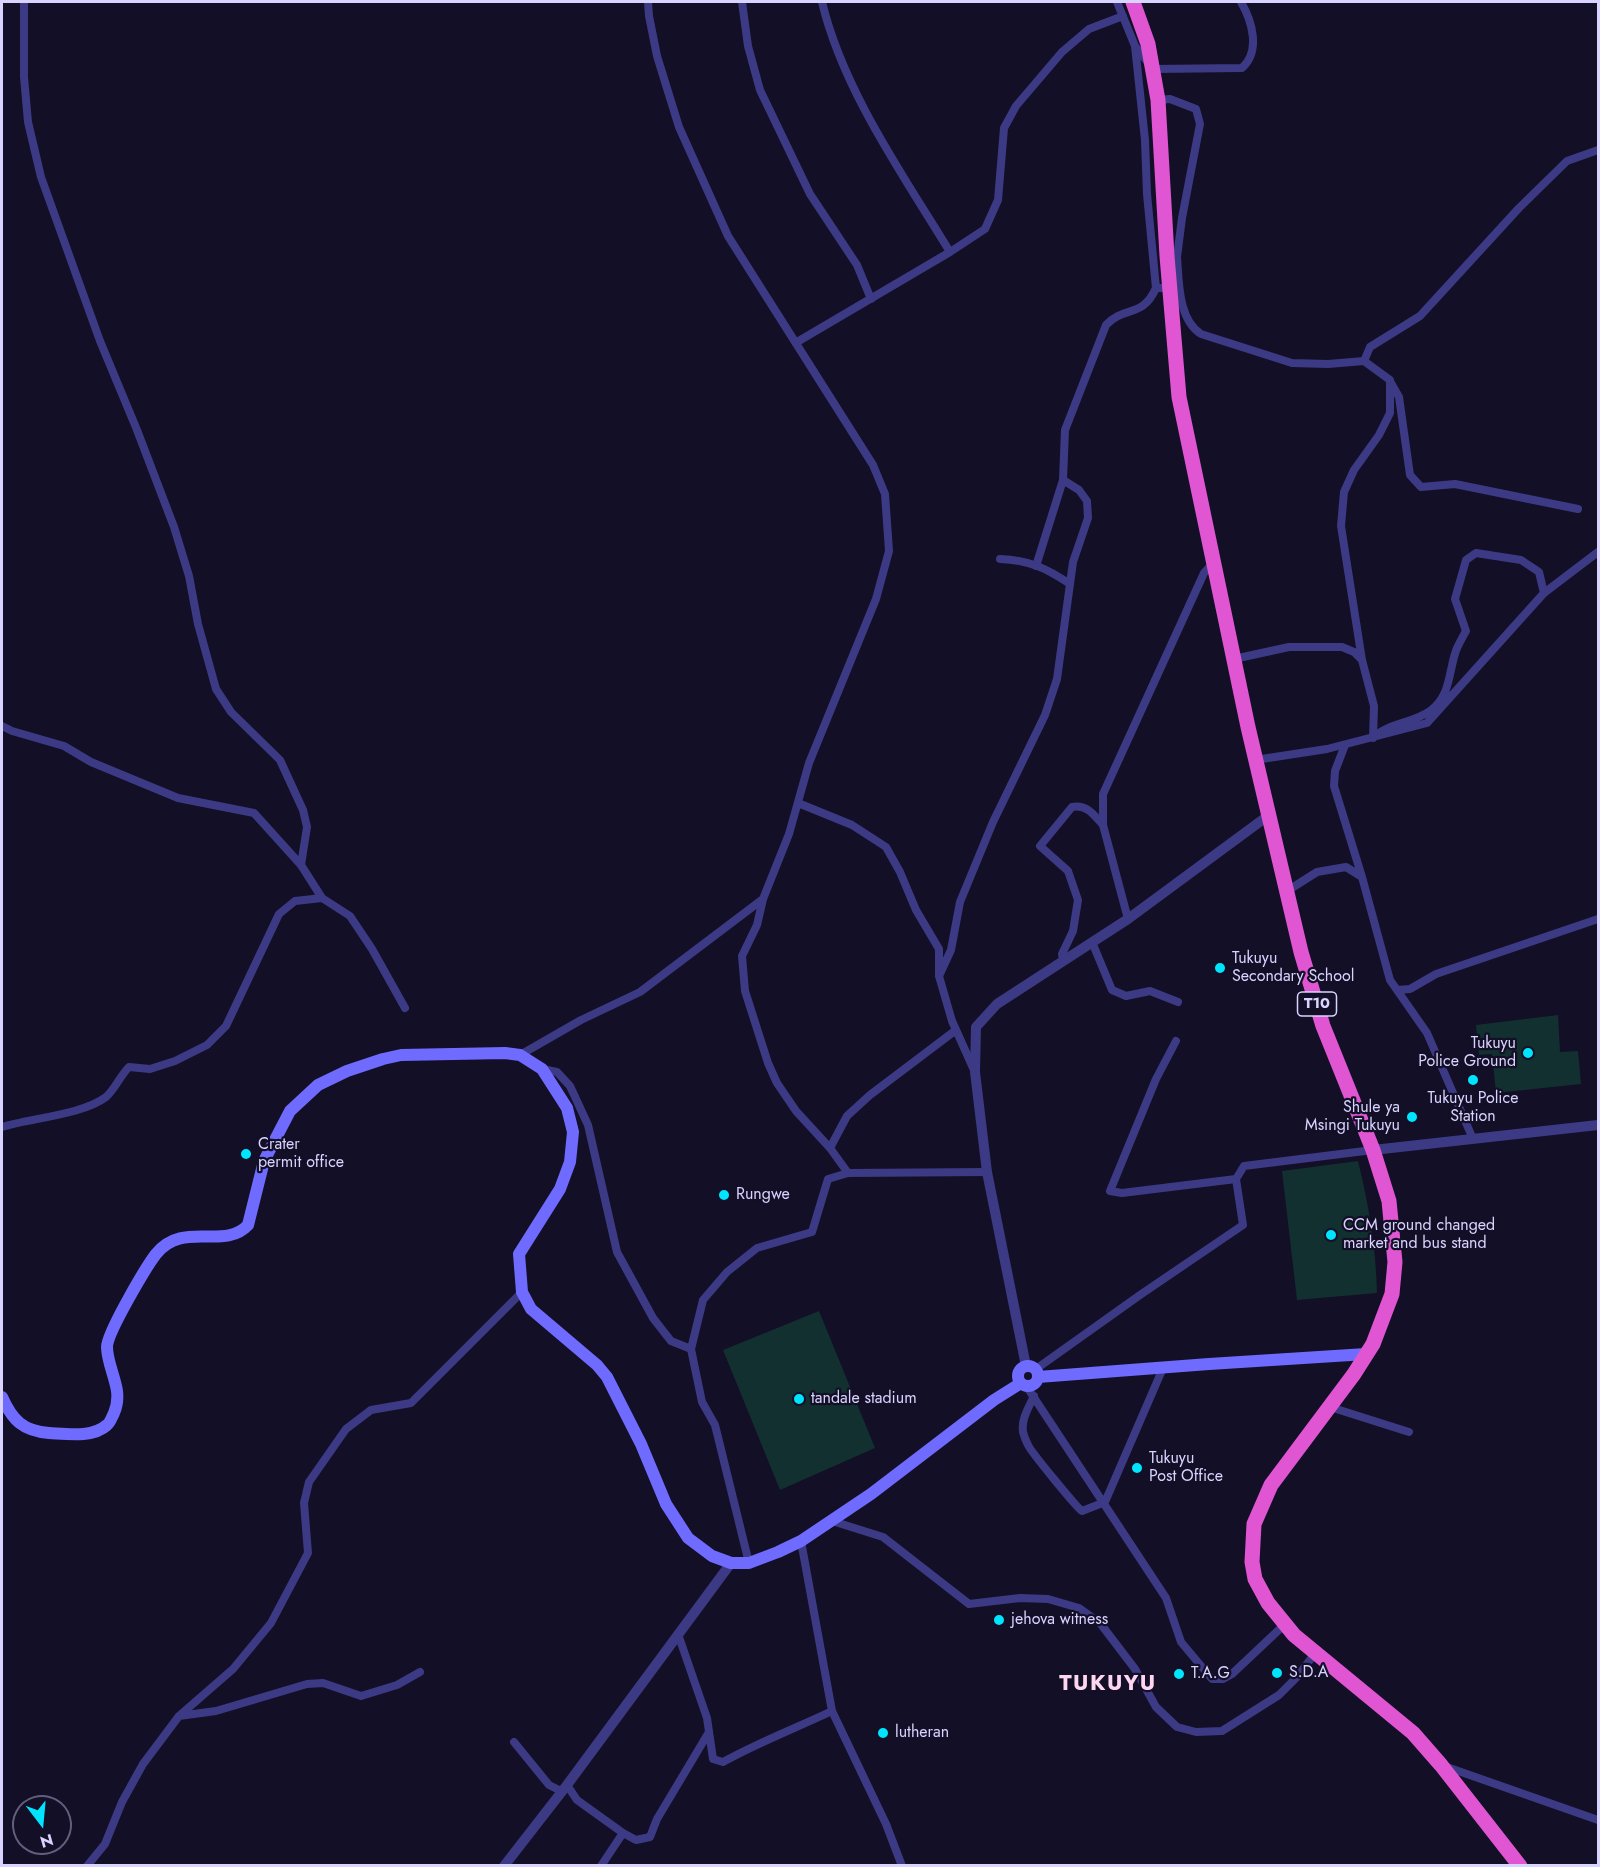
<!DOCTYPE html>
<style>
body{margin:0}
#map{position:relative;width:1600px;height:1867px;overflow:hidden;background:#130f26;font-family:Jost,sans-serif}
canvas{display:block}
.frame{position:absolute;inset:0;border:3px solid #d9d4ff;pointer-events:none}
.north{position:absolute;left:12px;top:1795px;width:60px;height:60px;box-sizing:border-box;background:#130f26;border:2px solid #625e7d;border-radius:50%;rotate:164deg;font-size:16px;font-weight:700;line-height:24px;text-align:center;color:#d9d4ff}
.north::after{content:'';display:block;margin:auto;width:21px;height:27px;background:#00e5ff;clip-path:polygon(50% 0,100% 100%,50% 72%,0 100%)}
</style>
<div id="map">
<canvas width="1600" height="1867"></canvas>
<div class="frame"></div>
<div class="north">N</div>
</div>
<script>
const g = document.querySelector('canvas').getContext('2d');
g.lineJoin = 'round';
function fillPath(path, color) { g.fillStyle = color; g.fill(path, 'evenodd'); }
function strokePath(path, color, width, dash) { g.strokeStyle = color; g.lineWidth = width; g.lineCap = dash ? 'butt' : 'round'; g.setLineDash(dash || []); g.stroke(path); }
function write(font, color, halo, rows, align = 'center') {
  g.font = font + ' Jost,sans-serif'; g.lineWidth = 4.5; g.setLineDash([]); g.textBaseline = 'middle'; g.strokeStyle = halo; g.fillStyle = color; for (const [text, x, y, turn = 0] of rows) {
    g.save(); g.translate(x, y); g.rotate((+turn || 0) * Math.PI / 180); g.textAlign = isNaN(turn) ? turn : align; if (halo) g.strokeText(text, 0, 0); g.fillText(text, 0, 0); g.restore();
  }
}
const green = new Path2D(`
 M1558 1015 1560 1052 1578 1051 1581 1084 1496 1093 1492 1054 1479 1055 1476 1025Z
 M1358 1161C1369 1206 1376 1247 1377 1293L1297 1300 1282 1171Z
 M819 1311 875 1448 780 1490 723 1350Z`);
const minor = new Path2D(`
 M24 2V77L28 122 41 177 100 341 137 430 174 527 189 576 198 624 216 689 231 712 280 760 303 810 307 827 301 865
 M648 2 649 16 657 56 679 127 728 236 873 465 885 494 889 551 876 599 809 763 789 834 763 899 757 925 742 956 745 991 768 1063 777 1083 796 1111 830 1148 848 1173
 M742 2 748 46 760 90 810 194 857 265 871 299
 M822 2C843 90 903 175 950 252
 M1117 2 1135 46 1153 69 1242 68C1261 51 1252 21 1241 2
 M1135 46 1145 140 1147 194 1156 288
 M1158 100 1170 99 1196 109 1200 124 1182 218 1177 257
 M1167 256 1177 257C1179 282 1178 319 1201 334L1292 363 1328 364 1364 361 1390 380V413L1379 435 1354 470 1344 492 1341 526 1362 660 1374 706 1373 738
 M797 342 950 252 985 229 998 200 1004 128 1016 106 1062 52 1089 29 1123 16
 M1364 361 1370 347 1420 316 1519 208 1567 161 1598 150
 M1391 383 1399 397 1410 475 1421 487 1455 484 1578 509
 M1000 559C1029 560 1046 568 1070 584
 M1036 566 1063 480 1065 430 1106 325C1125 305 1142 319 1156 288H1170
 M1234 659 1289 647H1342L1354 652 1362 660
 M2 726 12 731 64 746 91 762 178 798 254 813 301 865 322 898 350 916 372 949 405 1008
 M1375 736C1390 723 1413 723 1430 711 1452 695 1448 670 1457 648 1460 642 1463 636 1466 631L1455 599 1466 560 1476 553 1521 560 1539 572 1544 593
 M1345 745 1335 771 1334 786 1362 877
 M1255 760 1327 749 1427 723 1544 593 1598 552
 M798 803 852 825 886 847 900 872 916 910 939 949V976L952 1021 974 1070
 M1287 891 1317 872 1346 867 1362 877 1390 980 1397 990 1410 989 1436 974 1598 919
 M1128 919 1103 825V794L1204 573 1214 562
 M1092 942 1112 990 1126 996 1150 991 1178 1002
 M1063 961 1062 954 1073 931 1078 900 1068 871 1040 846 1072 807C1087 804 1094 815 1103 825
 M939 976 951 950 960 902 993 822 1045 715 1057 679 1073 562 1088 518 1087 501 1079 490 1063 480
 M1397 990 1427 1033 1473 1139
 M1176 1041 1156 1079 1110 1191 1122 1193 1236 1179
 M520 1055 581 1020 640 992 763 899
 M542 1069 557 1072 570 1086 588 1125 617 1252 653 1318 671 1341 691 1349
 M2 1127C31 1118 82 1115 106 1097 115 1089 120 1076 129 1067L150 1069 175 1061 207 1045 226 1026 279 914 295 901 322 898
 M830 1148 847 1116 870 1095 956 1030
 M1036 1369 1140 1295 1243 1225 1236 1179 1244 1166 1373 1150
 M1027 1387 1166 1598 1181 1642 1212 1679H1223L1232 1674 1284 1625
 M1034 1396C1029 1407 1021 1419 1023 1432 1024 1436 1026 1441 1028 1445 1031 1452 1078 1509 1082 1511L1105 1502 1163 1368
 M1330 1407 1409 1432
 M832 1521 883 1537 969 1604 1020 1598 1048 1599 1079 1608 1100 1623 1135 1669 1156 1707 1177 1727 1196 1732 1222 1731 1279 1695 1297 1677 1316 1652
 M801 1541 832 1711 886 1824 902 1866
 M749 1563 715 1425 702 1402 691 1349 703 1300 727 1272 757 1248 812 1232 828 1179 848 1173 987 1172
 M678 1634 707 1718 713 1759 723 1762C759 1742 796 1728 832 1711
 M179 1716 216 1711 307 1684 323 1683 361 1696 397 1685 420 1672
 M514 1742 549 1785 561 1791
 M1444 1766 1598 1820
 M567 1785 577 1800 623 1833 636 1840 650 1837 657 1819 709 1732
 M87 1866 105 1844 122 1802 143 1764 179 1716 233 1669 271 1623 308 1553 304 1503 309 1482 346 1429 371 1410 411 1403 522 1292
 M601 1866 623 1833`);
const tertiary = new Path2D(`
 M1373 1150 1598 1125
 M1026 1366 987 1172 975 1072 976 1027 997 1004 1128 919 1269 815
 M504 1866 567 1785 731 1563`);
const secondary = new Path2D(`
 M1018 1376a10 10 0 1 1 20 0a10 10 0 1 1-20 0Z
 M1038 1377 1209 1364 1366 1354
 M2 1397C12 1420 23 1431 49 1433 67 1434 93 1438 107 1425 110 1423 112 1417 114 1413 117 1406 118 1399 117 1391 115 1377 107 1361 107 1347 107 1333 146 1267 156 1254 183 1220 224 1251 248 1225L264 1161 290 1111 318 1085 347 1071 383 1059 401 1055 505 1053 520 1055 542 1069 567 1108 573 1132 570 1162 560 1189 519 1254 522 1292 531 1309 597 1365 607 1377 641 1444 666 1504 688 1538 712 1556 731 1563H749L778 1552 801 1541 871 1494 994 1400 1021 1383`);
const trunk = new Path2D(`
 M1133 2 1148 44 1158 100 1167 256 1179 397 1248 727 1301 952 1323 1026 1373 1150 1389 1201 1395 1262 1392 1294 1373 1344 1354 1374 1271 1485 1254 1524 1252 1562 1255 1579 1268 1603 1294 1635 1413 1733 1441 1765 1520 1866`);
const markers = [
 [1220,968,6,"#00e5ff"],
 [1528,1053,6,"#00e5ff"],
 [1473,1080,6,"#00e5ff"],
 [1412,1117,6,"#00e5ff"],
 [246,1154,6,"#00e5ff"],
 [724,1195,6,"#00e5ff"],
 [1331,1235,6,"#00e5ff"],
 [799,1399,6,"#00e5ff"],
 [1137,1468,6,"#00e5ff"],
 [999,1620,6,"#00e5ff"],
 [1277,1673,6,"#00e5ff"],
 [1179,1674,6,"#00e5ff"],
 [883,1733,6,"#00e5ff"]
];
const shields = [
 [1317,1004,39]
];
const shieldNames = [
 ["T10",1317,1004]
];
const poiNames = [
 ["Tukuyu",1232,959],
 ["Secondary School",1232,977],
 ["Tukuyu",1516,1044,"right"],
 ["Police Ground",1516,1062,"right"],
 ["Tukuyu Police",1473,1099,"center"],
 ["Station",1473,1117,"center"],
 ["Shule ya",1400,1108,"right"],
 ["Msingi Tukuyu",1400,1126,"right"],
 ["Crater",258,1145],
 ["permit office",258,1163],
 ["Rungwe",736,1195],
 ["CCM ground changed",1343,1226],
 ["market and bus stand",1343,1244],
 ["tandale stadium",811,1399],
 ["Tukuyu",1149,1459],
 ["Post Office",1149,1477],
 ["jehova witness",1011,1620],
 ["S.D.A",1289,1673],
 ["T.A.G",1191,1674],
 ["lutheran",895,1733]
];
const districtNames = [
 ["TUKUYU",1108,1685]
];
fillPath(green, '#12302f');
strokePath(minor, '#3d3a85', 8);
strokePath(tertiary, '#3d3a85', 10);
strokePath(secondary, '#6f6bff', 12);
strokePath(trunk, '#e055d1', 15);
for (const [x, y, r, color] of markers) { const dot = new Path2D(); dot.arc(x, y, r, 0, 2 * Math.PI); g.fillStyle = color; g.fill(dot); strokePath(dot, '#130f26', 2); }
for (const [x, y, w] of shields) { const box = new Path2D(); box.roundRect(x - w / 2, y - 12, w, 24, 4.5); g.fillStyle = '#130f26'; g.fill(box); strokePath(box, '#d9d4ff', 1.5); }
write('bold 15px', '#d9d4ff', null, shieldNames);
write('16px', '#d9d4ff', '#130f26', poiNames, 'left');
g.letterSpacing = '1.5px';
write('bold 22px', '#ffd6f0', '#130f26', districtNames);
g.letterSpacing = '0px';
</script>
